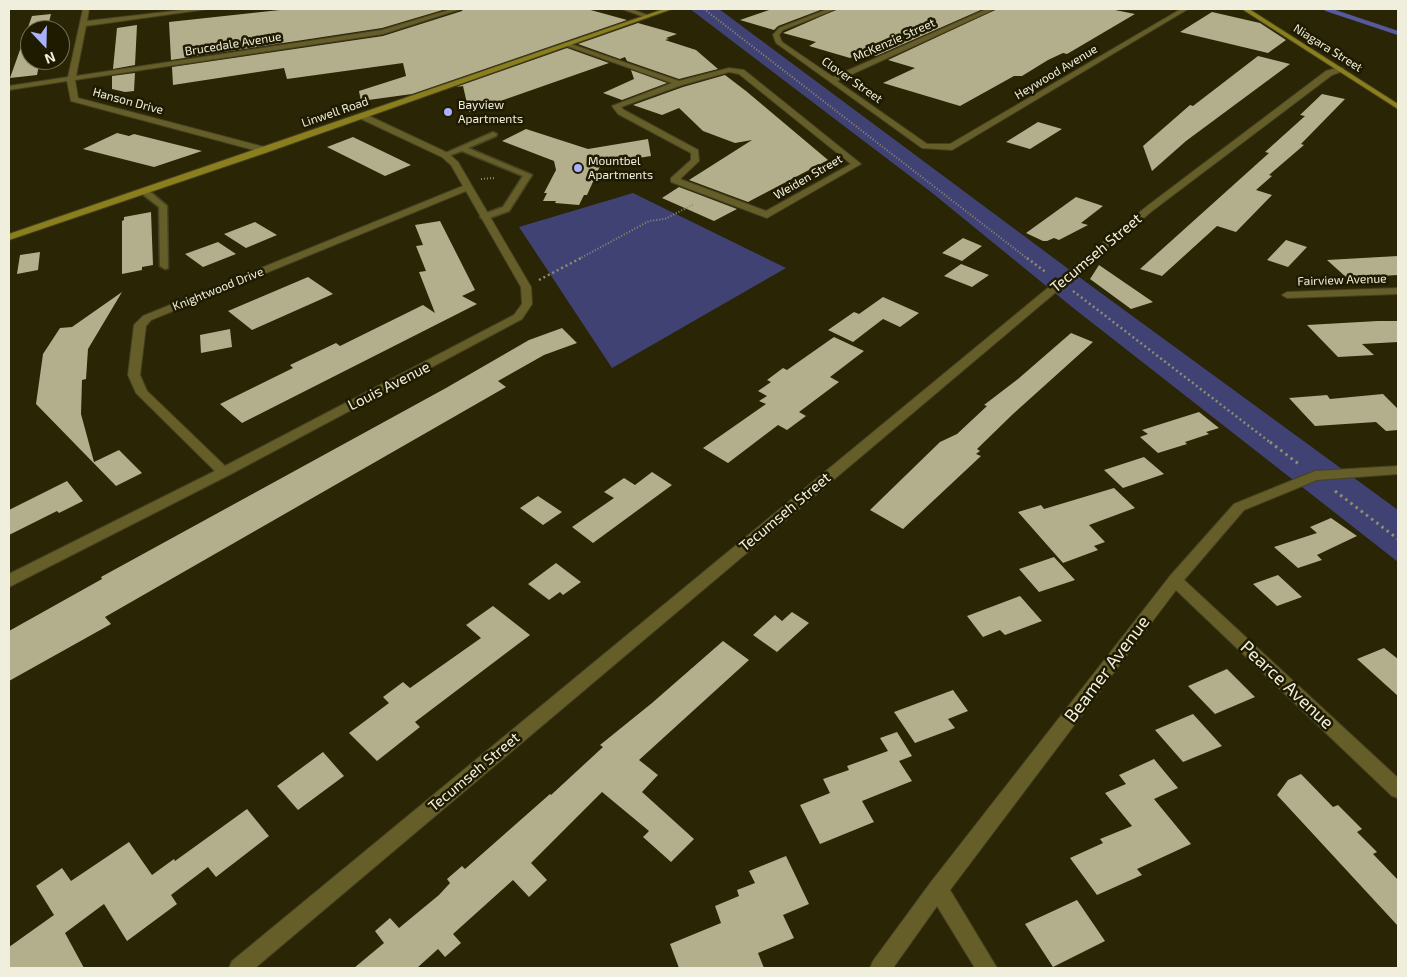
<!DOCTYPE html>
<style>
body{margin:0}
#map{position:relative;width:1407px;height:977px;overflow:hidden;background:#292505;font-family:"Exo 2",sans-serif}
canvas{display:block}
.frame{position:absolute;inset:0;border:10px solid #f0eedc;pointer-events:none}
.north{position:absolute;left:20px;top:20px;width:50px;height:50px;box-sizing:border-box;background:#1f1b00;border:1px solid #736f58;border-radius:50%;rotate:159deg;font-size:14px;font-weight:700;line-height:20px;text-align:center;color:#f0eedc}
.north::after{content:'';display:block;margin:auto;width:18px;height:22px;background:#aab0fb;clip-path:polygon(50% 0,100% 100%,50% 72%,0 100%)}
</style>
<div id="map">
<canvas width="1407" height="977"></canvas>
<div class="frame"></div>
<div class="north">N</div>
</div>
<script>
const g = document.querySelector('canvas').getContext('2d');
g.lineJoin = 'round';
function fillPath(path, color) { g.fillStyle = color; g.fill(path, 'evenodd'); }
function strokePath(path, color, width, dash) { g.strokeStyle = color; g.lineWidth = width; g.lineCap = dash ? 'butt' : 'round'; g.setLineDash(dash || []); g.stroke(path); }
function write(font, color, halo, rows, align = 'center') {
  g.font = font + ' "Exo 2",sans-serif'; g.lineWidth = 5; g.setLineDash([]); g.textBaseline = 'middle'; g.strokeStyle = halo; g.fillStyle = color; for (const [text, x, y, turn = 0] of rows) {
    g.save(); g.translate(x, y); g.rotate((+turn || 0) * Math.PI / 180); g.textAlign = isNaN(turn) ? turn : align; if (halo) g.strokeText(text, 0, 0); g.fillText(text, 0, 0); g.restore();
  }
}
const green = new Path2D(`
 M690 9H719L1090 285 1398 510V562L1072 307 931 192Z
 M633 193 786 268 612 368 519 227Z`);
const stream = new Path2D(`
 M1326 9 1398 33`);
const building = new Path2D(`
 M289 9H446L382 28 171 60 169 22Z
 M463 9H587L627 20 412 94 361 101 359 91 406 76 403 63 287 79 284 68 173 85 172 67 383 36 462 11Z
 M772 9H823L778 26 774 30 740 20Z
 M838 9H983L876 56 864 52 850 58 809 46 816 42 783 33Z
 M997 9H1110L1135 14 1067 54 1063 53 1048 60 1022 76H1014L960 106 883 83 915 68 888 60Z
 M1212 12 1260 23 1286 40 1268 53 1180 32Z
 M51 14 47 30H30V60H40L37 75 10 78 32 16Z
 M638 23 677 34 666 38 669 39 665 40 696 50 718 69 679 79 627 61 625 57 620 59 578 44Z
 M137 25 135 65 113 69 117 28Z
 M567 48 609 63 469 112 463 86 456 87Z
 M1258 56 1290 64 1186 141 1152 171 1143 146 1190 105 1193 106Z
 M631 70 667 83 622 100 603 93 634 79Z
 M135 73 134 91 125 92 112 89V76Z
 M725 75 746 91 828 160 748 202 689 180 752 140 735 143 703 131 679 108 662 115 633 105 683 87Z
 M1322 94 1345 99 1301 144 1304 145 1269 175 1272 176 1256 190 1272 195 1236 232 1217 226 1162 276 1140 269 1269 153 1265 152 1305 116 1300 115Z
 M1038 122 1062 129 1030 149 1006 142Z
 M526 129 588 149 648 139 651 156 601 164 587 195H584L579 205 555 203 556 201H543L547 193H544L556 170 554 161 502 141Z
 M117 133 129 136 134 134 202 151 154 167 83 149Z
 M353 137 411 165 385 176 327 147Z
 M679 187 737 209 714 221 662 198Z
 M1076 197 1103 206 1081 223 1088 225 1059 240 1054 238 1047 241H1043L1026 233Z
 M151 212 153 265 142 267V270L122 274V221L124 220V217Z
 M440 221 475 290 462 296 477 304 242 423 220 404 293 368 290 365 336 343 340 346 423 305 435 313 419 272 426 271 416 246 423 245 415 225Z
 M255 222 277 235 246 248 224 234Z
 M963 238 982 246 962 261 942 253Z
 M1286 240 1307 247 1288 267 1267 260Z
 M218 242 236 254 203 267 185 254Z
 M40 252 38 270 17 274 20 255Z
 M1398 256V275L1347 278 1327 260Z
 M961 264 989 275 972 287 944 276Z
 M1099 265 1153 302 1131 309 1090 279Z
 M308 277 333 294 252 330 228 311Z
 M122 292 88 349 86 379 82 380 81 414 94 462 119 450 142 473 116 486 36 404 43 354 60 328 72 327Z
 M883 297 919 313 900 327 883 319 853 342 828 330 854 312 859 314Z
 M1378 321H1398V342L1362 344 1374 355 1338 357 1307 325Z
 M562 328 577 343 544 355 498 381 506 387 105 617 111 624 9 681V631L102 579 101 577 446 388 529 340Z
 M230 329 232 347 201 353 200 335Z
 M1071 333 1093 342 1013 414 977 449 980 451 976 454 981 456 903 529 870 510 940 442 957 434 987 406 984 405 1018 379Z
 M834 337 864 351 830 377 839 382 799 412 806 416 787 430 778 425 728 463 703 448 766 404 759 401 767 396 758 391 771 382 767 380 783 368 787 370Z
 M1383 394 1398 409V430L1386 431 1376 422 1315 426 1289 398 1327 395 1330 399Z
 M1199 412 1219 428 1206 432 1209 434 1185 442 1187 444 1158 453 1140 437 1148 434 1142 430Z
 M1144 457 1164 474 1123 488 1104 470Z
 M652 472 672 485 593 543 572 527 614 498 604 492 624 478 635 485Z
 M67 481 83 501 59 513 57 511 9 535V510Z
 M1114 488 1135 508 1089 525 1105 542 1094 546 1098 550 1063 563 1018 512 1041 505 1044 509Z
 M538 496 562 512 543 525 520 508Z
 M1331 518 1357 536 1317 555 1322 560 1298 568 1274 547 1317 533 1310 527Z
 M1054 557 1075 580 1039 592 1019 569Z
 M556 563 581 582 563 595 560 592 549 600 528 584Z
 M1278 575 1302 597 1277 606 1253 584Z
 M1020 596 1042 621 1005 635 1000 630 983 637 967 616Z
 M493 606 530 635 415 722 420 727 377 761 349 733 389 703 383 697 403 682 410 688 481 638 466 625Z
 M792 612 809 623 777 652 753 635 775 615 782 621Z
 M723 641 749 660 639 760 658 775 642 792 694 839 671 862 643 837 649 831 602 792 531 863 547 880 529 897 513 880 453 934 461 943 445 957 438 949 417 968H354L384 943 375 931 390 918 399 928 439 895 450 883 447 879 462 866 465 869 550 794 551 795 603 747 600 745 652 703Z
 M1384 648 1398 659V696L1357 659Z
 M1227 669 1255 697 1215 714 1188 686Z
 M953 690 968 711 948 719 955 728 915 743 894 712Z
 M1193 714 1222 746 1183 762 1155 730Z
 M897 732 912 756 899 761 912 781 862 801 874 822 820 844 800 805 830 793 823 779 849 770 847 766 888 751 880 738Z
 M323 752 344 776 298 810 277 786Z
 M1154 759 1178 788 1154 799 1191 844 1137 869 1142 875 1097 895 1070 858 1103 843 1100 839 1132 826 1105 793 1126 784 1119 775Z
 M1301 774 1333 807 1338 805 1362 829 1357 832 1377 852 1373 854 1398 880V926L1277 795 1288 780Z
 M247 809 269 836 216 877 208 867 171 895 177 904 127 941 104 904 65 933 84 968H9V947L54 915 36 886 62 868 71 881 129 842 152 875 174 859 175 861Z
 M786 856 809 904 783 915 794 938 758 953 764 968H679L670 944 721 923 715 906 739 896 737 890 755 883 749 871Z
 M1077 900 1105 941 1053 967 1025 924Z`);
const pathFar2 = new Path2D(`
 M704 9 1028 259
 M481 179 495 178
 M579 259 649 221 665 219 694 204`);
const pathFar1 = new Path2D(`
 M1027 258 1047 273
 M539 280 581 258
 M1073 291 1271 443`);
const path = new Path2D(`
 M1270 442 1300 465
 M1335 491 1398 539`);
const service = new Path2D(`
 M493 132 497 134 496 136 468 148 532 175 509 211 484 220 480 217 481 215 503 207 523 176 462 151 445 157 441 155Z
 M141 189H147L167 206 168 268 165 269 160 266 159 207 141 193Z`);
const minor = new Path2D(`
 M83 9H89L87 21 191 9H208L86 26 76 76 382 30 452 9H461L383 34 75 80 78 98 268 148V152L265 153 71 101 67 81 9 90V86L68 77Z
 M622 9H631L650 16 647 18Z
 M828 9H836L783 30 779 35 782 42 833 77 987 9H995L837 81 927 144H950L1181 9H1188L952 150 922 148 776 43 773 35 779 28Z
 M564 43H568L679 81 729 68 744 70 861 164 767 218 671 182V178L691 160V153L618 114 612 106 672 83 564 45ZM729 72 739 74 851 164 766 211 680 179 699 161 698 150 624 110 621 107 682 85Z
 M1340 67 1344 69 1343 71 1332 75 1152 211 255 968H229L232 961 1146 207 1326 71Z
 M359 114H365L448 153 458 162 531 287 532 304 522 319 229 475 9 587V574L215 471 136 393 128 375 134 325 143 316 463 186 451 165 442 157 359 118ZM466 191 521 287 522 304 514 315 225 466 147 391 140 375 146 326 151 320Z
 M1398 288V294L1287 298 1282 295 1287 292Z
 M1398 466V474L1317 480 1244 510 1184 580 1398 778V798L1392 796 1176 590 950 890 997 968H975L937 906 893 968H870L873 961 931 882 1170 576 1234 504 1315 471Z`);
const secondary = new Path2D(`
 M664 9H672L268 152 9 240V234Z
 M1242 9H1249L1398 104V109Z`);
const markers = [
 [448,112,5,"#aab0fb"],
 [578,168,5,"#aab0fb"]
];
const farStreetnames = [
 ["McKenzie Street",894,40,-24],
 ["Brucedale Avenue",233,44,-9],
 ["Niagara Street",1328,48,32],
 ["Heywood Avenue",1056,72,-31],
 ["Clover Street",852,80,35],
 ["Hanson Drive",128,101,15],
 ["Linwell Road",335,112,-19],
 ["Weiden Street",808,177,-30],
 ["Fairview Avenue",1342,280,-2],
 ["Knightwood Drive",218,289,-22]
];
const farPoinames = [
 ["Bayview",458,105],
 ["Apartments",458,119],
 ["Mountbel",588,161],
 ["Apartments",588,175]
];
const streetNames = [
 ["Tecumseh Street",1096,253,-40],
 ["Louis Avenue",389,386,-27],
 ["Tecumseh Street",785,512,-40],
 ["Tecumseh Street",474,772,-40]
];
const nearStreetnames = [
 ["Beamer Avenue",1107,669,-53],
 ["Pearce Avenue",1287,685,43]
];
fillPath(green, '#404273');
strokePath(stream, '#56599c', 4);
fillPath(building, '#b3af8c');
strokePath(service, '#454123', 3);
strokePath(minor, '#454123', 2);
strokePath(secondary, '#454123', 2);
strokePath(pathFar2, '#8f8c73', 2, [1, 2]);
strokePath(pathFar1, '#8f8c73', 2.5, [2, 3]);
strokePath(path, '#8f8c73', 3, [2.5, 4]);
fillPath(service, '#665e28');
fillPath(minor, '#665e28');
fillPath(secondary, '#8b7f1d');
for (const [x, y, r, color] of markers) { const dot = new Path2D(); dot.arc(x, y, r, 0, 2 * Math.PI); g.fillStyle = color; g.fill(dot); strokePath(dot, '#1f1b00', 2); }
write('12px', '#f0eedc', '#1f1b00', farStreetnames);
write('12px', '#f0eedc', '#1f1b00', farPoinames, 'left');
write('15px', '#f0eedc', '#1f1b00', streetNames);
write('18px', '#f0eedc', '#1f1b00', nearStreetnames);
</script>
